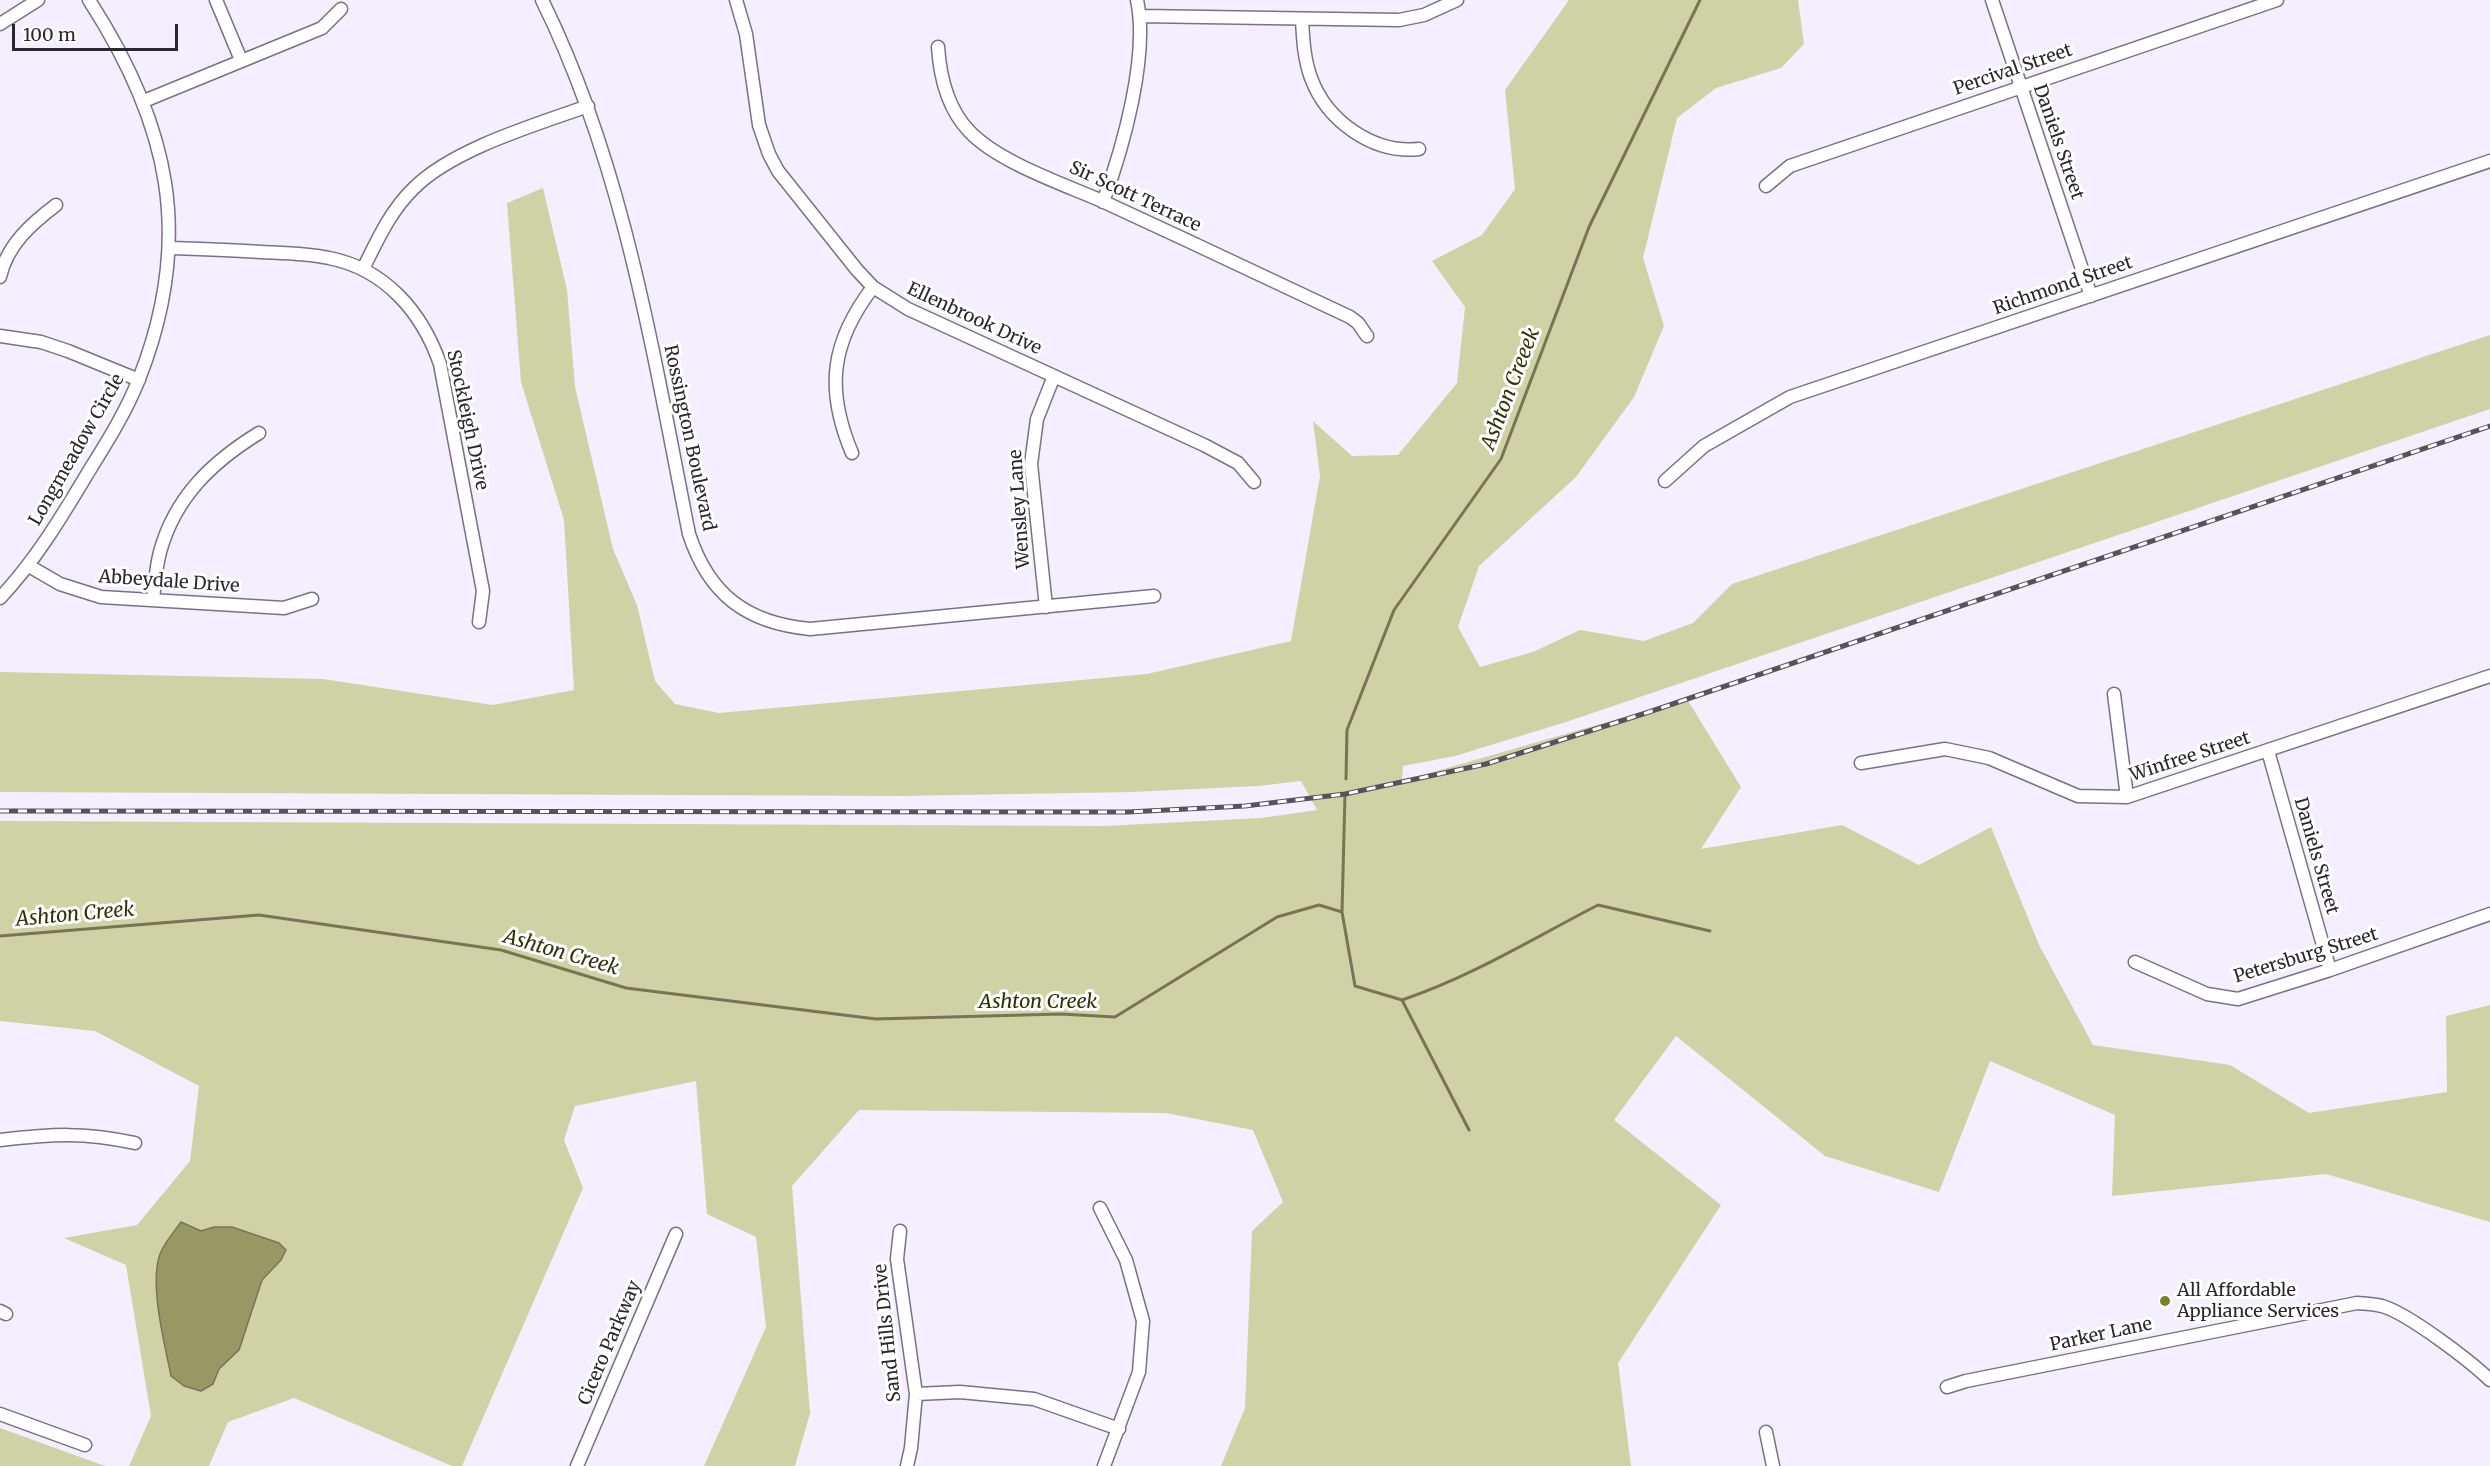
<!DOCTYPE html>
<style>
body{margin:0}
#map{position:relative;width:2490px;height:1466px;overflow:hidden;background:#f5eefe;font-family:Merriweather,serif}
canvas{display:block}
.scale{position:absolute;left:12px;top:24px;width:166px;height:27px;box-sizing:border-box;border:3px solid #29262d;border-top:0;padding-left:8px;font-size:18px;line-height:21px;white-space:nowrap;color:#29262d;-webkit-text-stroke:4px #fff;paint-order:stroke}
</style>
<div id="map">
<canvas width="2490" height="1466"></canvas>
<div class="scale">100 m</div>
</div>
<script>
const g = document.querySelector('canvas').getContext('2d');
g.lineJoin = 'round';
function fillPath(path, color) { g.fillStyle = color; g.fill(path, 'evenodd'); }
function strokePath(path, color, width, dash) { g.strokeStyle = color; g.lineWidth = width; g.lineCap = dash ? 'butt' : 'round'; g.setLineDash(dash || []); g.stroke(path); }
function write(font, color, halo, rows, align = 'center') {
  g.font = font + ' Merriweather,serif'; g.lineWidth = 6; g.setLineDash([]); g.textBaseline = 'middle'; g.strokeStyle = halo; g.fillStyle = color; for (const [text, x, y, turn = 0] of rows) {
    g.save(); g.translate(x, y); g.rotate((+turn || 0) * Math.PI / 180); g.textAlign = isNaN(turn) ? turn : align; if (halo) g.strokeText(text, 0, 0); g.fillText(text, 0, 0); g.restore();
  }
}
const green = new Path2D(`
 M1569 0H1798L1804 44 1781 68 1716 88 1677 118 1643 258 1664 326 1634 397 1576 477 1479 566 1458 627 1480 667 1533 652 1580 630 1644 641 1693 623 1732 584 2490 335V409L1563 723 1455 756 1403 766 1402 781 1687 699 1741 787 1701 849 1842 825 1919 865 1991 827 2039 945 2093 1045 2230 1065 2309 1113 2447 1092 2446 1016 2490 1005V1222L2326 1174 2112 1196 2115 1115 1990 1061 1939 1192 1825 1156 1676 1036 1614 1120 1721 1205 1618 1363 1631 1466H1221L1245 1408 1252 1231 1283 1202 1253 1130 1166 1113 859 1110 792 1186 810 1413 795 1466H704L766 1327 756 1237 707 1214 696 1081 575 1106 564 1140 583 1188 462 1466H452L294 1398 228 1422 209 1466H129L151 1416 126 1265 64 1238 137 1225 190 1161 199 1086 95 1031 0 1021V821L1105 826 1261 818 1317 810 1301 781 1258 786 1132 792 900 796 0 792V672L323 679 493 705 574 690 564 520 521 382 507 203 543 188 567 290 575 387 613 549 637 605 655 681 675 704 719 713 1147 674 1291 641 1320 476 1313 421 1352 456 1398 455 1457 383 1465 307 1432 261 1482 235 1515 189 1505 90Z
 M0 1428 105 1466H0Z`);
const water = new Path2D(`
 M181 1222 201 1231 214 1227H232L279 1243 286 1250 281 1260 262 1280 239 1350 219 1369 213 1384 201 1391 184 1386 171 1376C165 1345 149 1285 160 1254 164 1243 174 1232 181 1222Z`);
const stream = new Path2D(`
 M1346 779 1347 730 1394 610 1501 459 1589 227 1700 0
 M1345 794 1342 912 1355 986 1402 1000 1469 1130
 M0 936 259 915 501 950 626 988 876 1019 1061 1014 1115 1017 1277 917 1319 905 1342 912
 M1402 1000C1471 977 1534 938 1598 905L1710 931`);
const minor = new Path2D(`
 M216 0 241 60
 M542 0C624 166 653 353 689 534 709 595 747 623 810 629L1154 596
 M736 0 746 34 759 125 769 154 778 171 857 270 873 287 908 309 1204 445 1238 463 1254 482
 M1992 0 2091 296
 M1140 16 1399 20 1424 15 1457 0
 M1302 19C1303 39 1304 59 1311 78 1327 121 1373 154 1419 149
 M0 24 38 0
 M938 47C940 77 948 109 969 131 998 162 1063 184 1102 201 1185 239 1267 278 1350 317L1358 323 1367 336
 M144 101 322 28 341 9
 M1766 186 1790 166 2277 0
 M1103 202C1123 148 1149 56 1137 0
 M169 248C199 249 230 250 261 252 284 253 307 253 329 258 385 269 422 312 440 364L483 591 479 622
 M363 269C377 241 390 211 414 188 453 149 535 125 588 106
 M0 277C7 245 31 224 56 205
 M0 336 41 342 68 351 139 380
 M852 453C825 389 831 342 873 287
 M1665 481 1704 446 1790 397 2490 161
 M29 566 60 584 101 597 284 608 312 599
 M0 598C36 560 62 516 89 471 107 442 126 412 139 379 195 237 169 124 89 0
 M153 599C155 583 156 567 160 552 175 497 212 462 259 433
 M1046 607 1031 464 1037 419 1054 376
 M2114 694 2127 797
 M2268 751 2330 970
 M1861 763 1945 749 1989 758 2078 796 2127 797 2490 676
 M2135 962 2207 994 2238 999 2330 970 2490 914
 M0 1140C53 1134 83 1132 135 1143
 M1100 1208 1126 1260 1143 1321 1139 1372 1104 1466
 M900 1231 897 1259 916 1394 911 1448 907 1466
 M0 1311 6 1314
 M1947 1387 1966 1381 2357 1303C2367 1304 2376 1304 2385 1307 2411 1316 2469 1360 2490 1380
 M916 1394 960 1392 1034 1399 1119 1429
 M0 1414 85 1445
 M1766 1432 1773 1466
 M577 1466 676 1234`);
const rail = new Path2D(`
 M0 811 1128 812 1245 806 1345 794 1486 764 1649 712 2490 426`);
const markers = [
 [2165,1301,6,"#7e7f28"]
];
const streetNames = [
 ["Percival Street",2013,70,-19],
 ["Daniels Street",2058,142,71],
 ["Sir Scott Terrace",1135,197,25],
 ["Richmond Street",2063,286,-19],
 ["Ellenbrook Drive",974,319,25],
 ["Stockleigh Drive",467,420,78],
 ["Rossington Boulevard",689,438,78],
 ["Longmeadow Circle",77,450,-60],
 ["Wensley Lane",1020,509,-94],
 ["Abbeydale Drive",169,582,4],
 ["Winfree Street",2190,757,-18],
 ["Daniels Street",2316,856,74],
 ["Petersburg Street",2306,956,-17],
 ["Sand Hills Drive",888,1333,-96],
 ["Parker Lane",2101,1335,-12],
 ["Cicero Parkway",610,1343,-67]
];
const poiNames = [
 ["All Affordable",2177,1291],
 ["Appliance Services",2177,1312]
];
const waterNames = [
 ["Ashton Creeek",1511,389,-69],
 ["Ashton Creek",75,915,-5],
 ["Ashton Creek",561,953,16],
 ["Ashton Creek",1038,1002]
];
fillPath(green, '#cfd2a5');
fillPath(water, '#979965');
strokePath(water, '#767654', 1.5);
strokePath(stream, '#767654', 3);
strokePath(minor, '#7a7183', 15);
strokePath(minor, '#fff', 12);
strokePath(rail, '#57535d', 5);
strokePath(rail, '#fff', 3, [9]);
for (const [x, y, r, color] of markers) { const dot = new Path2D(); dot.arc(x, y, r, 0, 2 * Math.PI); g.fillStyle = color; g.fill(dot); strokePath(dot, '#fff', 2); }
write('18px', '#29262d', '#fff', streetNames);
write('18px', '#29262d', '#fff', poiNames, 'left');
write('italic 20px', '#313206', '#fff', waterNames);
</script>
